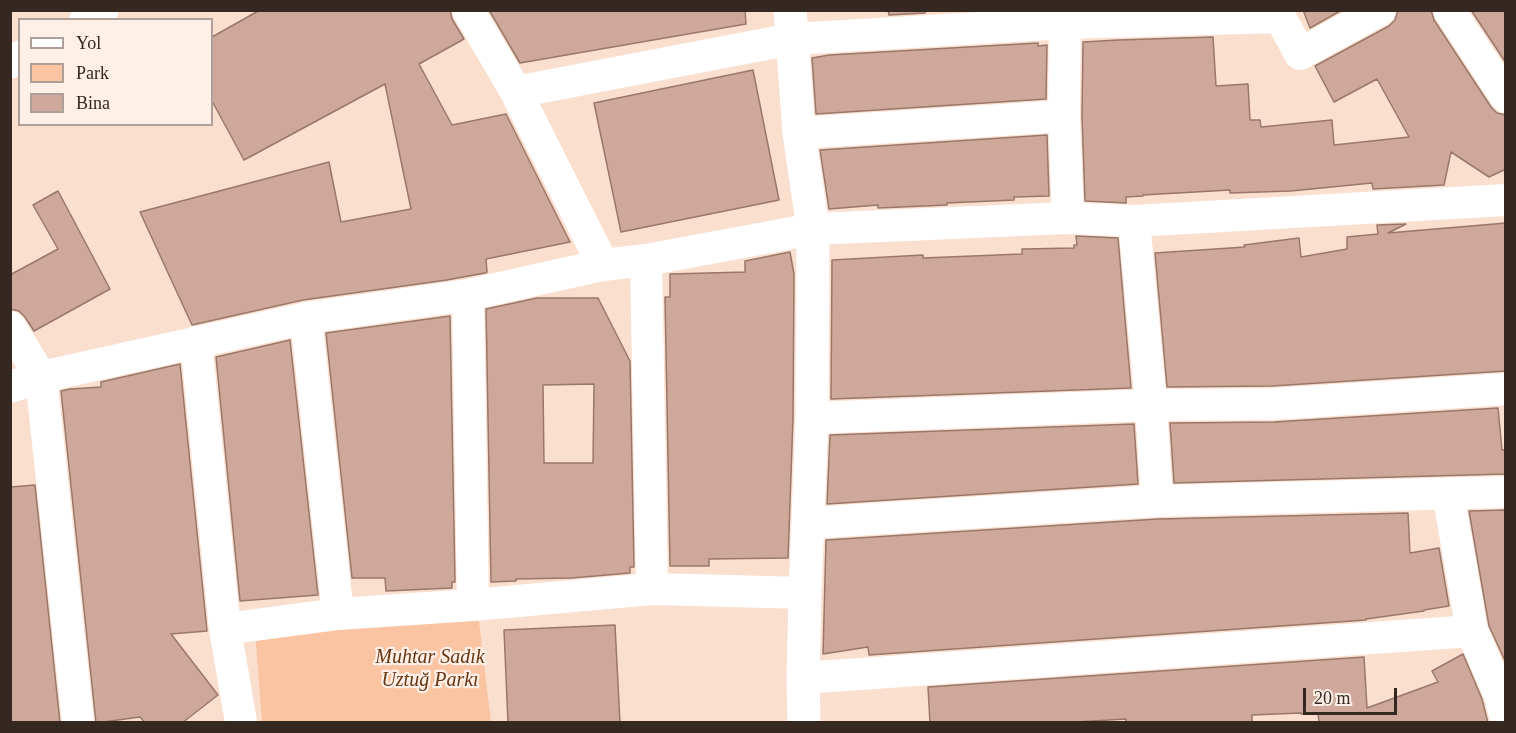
<!DOCTYPE html>
<meta charset="utf-8">
<style>
body{margin:0}
#map{position:relative;width:1516px;height:733px;overflow:hidden;background:#fbdfce;font-family:"Times New Roman",serif}
canvas{display:block}
.frame{position:absolute;inset:0;border:12px solid #352821;pointer-events:none}
.legend{position:absolute;left:18px;top:18px;width:195px;height:108px;box-sizing:border-box;background:#feefe7;border:2px solid #ae9f98;margin:0;padding:8px 10px;list-style:none;font-size:18px;color:#352821}
.legend li{display:flex;align-items:center;gap:12px;height:30px}
.legend b{width:30px;border:2px solid #ae9f98}
.scale{position:absolute;left:1303px;top:688px;width:94px;height:27px;box-sizing:border-box;border:3px solid #352821;border-top:0;padding-left:8px;font-size:18px;line-height:21px;white-space:nowrap;color:#352821;-webkit-text-stroke:4px #feefe7;paint-order:stroke}
</style>
<div id="map">
<canvas width="1516" height="733"></canvas>
<div class="frame"></div>
<ul class="legend">
<li><b style="height:8px;background:#fff"></b>Yol</li>
<li><b style="height:16px;background:#fac4a3"></b>Park</li>
<li><b style="height:16px;background:#cea99b"></b>Bina</li>
</ul>
<div class="scale">20 m</div>
</div>
<script>
const g = document.querySelector('canvas').getContext('2d');
g.lineJoin = 'round';
function fillPath(path, color) { g.fillStyle = color; g.fill(path, 'evenodd'); }
function strokePath(path, color, width, dash) { g.strokeStyle = color; g.lineWidth = width; g.lineCap = dash ? 'butt' : 'round'; g.setLineDash(dash || []); g.stroke(path); }
function write(font, color, halo, rows, align = 'center') {
  g.font = font + ' "Times New Roman",serif'; g.lineWidth = 4.5; g.setLineDash([]); g.textBaseline = 'middle'; g.strokeStyle = halo; g.fillStyle = color; for (const [text, x, y, turn = 0] of rows) {
    g.save(); g.translate(x, y); g.rotate((+turn || 0) * Math.PI / 180); g.textAlign = isNaN(turn) ? turn : align; if (halo) g.strokeText(text, 0, 0); g.fillText(text, 0, 0); g.restore();
  }
}
const green = new Path2D(`
 M478 613 491 722H262L255 632Z`);
const building = new Path2D(`
 M260 10H450L452 19 464 39 419 64 452 125 506 114 570 242 486 259 487 272 485 273 447 280 303 300 192 325 140 212 329 162 341 222 411 209 385 84 244 160 212 101V37Z
 M489 10H745L746 24 520 63Z
 M888 10H925V13L889 15Z
 M1303 10H1342L1310 28Z
 M1398 10H1431L1434 20 1491 107 1497 113 1506 115V169L1489 177 1451 152 1444 185 1373 189 1372 183 1291 191 1230 193V190L1143 195V196L1126 197V203L1085 201 1082 116 1083 42 1118 40 1213 37 1216 86 1248 84 1250 120H1260L1261 127 1332 120 1334 145 1409 137 1377 79 1334 102 1315 66 1389 26 1395 20Z
 M1471 10H1506V63Z
 M1038 43V46L1047 45 1046 99 816 114 812 58 829 55Z
 M753 70 779 200 621 232 594 103Z
 M1047 135 1049 196 1014 197V200L947 203V205L878 208V205L829 209 820 150Z
 M58 191 110 289 34 331 25 317 19 311 10 309V275L58 249 33 205Z
 M1506 223V371L1272 386 1167 387 1155 253 1245 247 1244 245 1299 238 1301 257 1347 249V237L1378 234 1377 225 1406 224 1388 233Z
 M1076 236 1118 238 1131 388 831 399 832 260 923 255V258L1022 254V249L1074 248V245H1077Z
 M790 252 794 274 793 418 788 558 709 559V566H670L665 297H670V274L745 272V261Z
 M537 298H598L630 361 634 567H630V573L572 578 516 579V581L491 582 486 309ZM594 384 593 463H544L543 385Z
 M450 316 455 582H452V588L386 591 385 578H352L326 333Z
 M290 340 318 595 240 601 216 357Z
 M180 364 207 631 171 634 218 695 182 723H145L140 717 96 723 61 391 70 389 101 387V382Z
 M1498 408 1502 450H1506V474L1174 483 1170 423 1274 422Z
 M1134 424 1138 484 827 504 830 435Z
 M35 485 60 723H10V487Z
 M1506 510V663L1489 626 1469 511Z
 M1408 513 1410 553 1439 548 1449 606 1424 610V611L1366 619V620L869 655 868 647 823 654 826 540 1158 519Z
 M615 625 620 723H508L504 630Z
 M1463 654 1482 699 1488 723H1319L1318 713 1301 714V713L1252 715V723H1126V719L1059 723H930L928 687 1364 657 1367 708 1438 682 1432 671Z`);
const minor = new Path2D(`
 M468 10 516 92 603 265
 M1065 10 1064 116 1068 218 1134 221 1506 200
 M1449 10 1506 97
 M516 92 792 39 1066 23 1280 17 1300 54 1380 10
 M799 133 1064 116
 M1134 221 1151 405 1157 501
 M646 260 652 589
 M468 295 473 605
 M306 318 338 614
 M10 327 41 377 78 722
 M196 342 225 629 241 722
 M10 387 41 377 306 318 468 295 603 265 646 260 813 229 1068 218
 M812 418 1151 405 1273 404 1506 389
 M1448 493 1472 631 1499 693 1506 719
 M808 523 1157 501 1506 492
 M225 629 338 614 473 605 652 589 805 593
 M803 678 1472 631`);
const tertiary = new Path2D(`
 M790 10 799 133 813 229 812 418 805 593 803 678 804 722`);
const trunk = new Path2D(`
 M86 20 102 10
 M10 62 20 57`);
const parkNames = [
 ["Muhtar Sadık",430,658],
 ["Uztuğ Parkı",430,681]
];
fillPath(green, '#fac4a3');
fillPath(building, '#cea99b');
strokePath(building, '#9a776a', 1.5);
strokePath(minor, '#fff', 32);
strokePath(tertiary, '#fff', 33);
strokePath(trunk, '#fff', 33);
write('italic 20px', '#673612', '#feefe7', parkNames);
</script>
